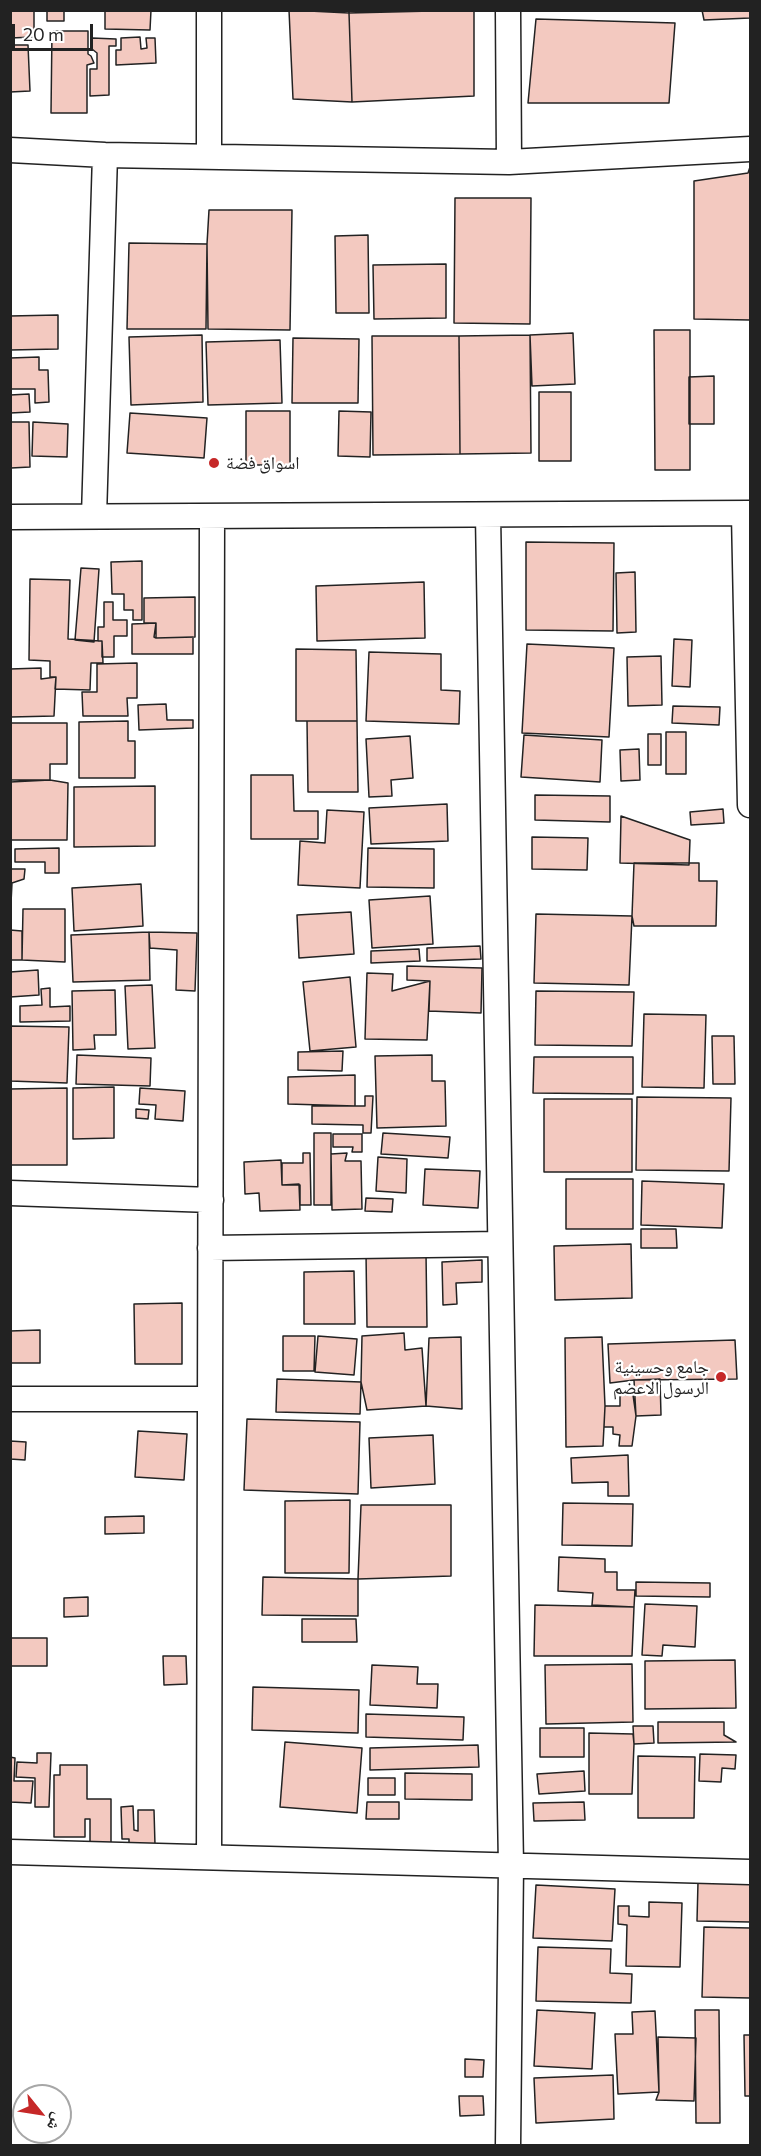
<!DOCTYPE html>
<meta charset="utf-8">
<style>
body{margin:0}
#map{position:relative;width:761px;height:2156px;overflow:hidden;background:#fff;font-family:Commissioner,"Noto Naskh Arabic",sans-serif}
canvas{display:block}
.frame{position:absolute;inset:0;border:12px solid #222;pointer-events:none}
.north{position:absolute;left:12px;top:2084px;width:60px;height:60px;box-sizing:border-box;background:#fff;border:2px solid #a7a7a7;border-radius:50%;rotate:120deg;font-size:16px;font-weight:700;line-height:24px;text-align:center;color:#222}
.north::after{content:'';display:block;margin:auto;width:21px;height:27px;background:#c62828;clip-path:polygon(50% 0,100% 100%,50% 72%,0 100%)}
.scale{position:absolute;left:12px;top:24px;width:81px;height:27px;box-sizing:border-box;border:3px solid #222;border-top:0;padding-left:8px;font-size:18px;line-height:21px;white-space:nowrap;color:#222;-webkit-text-stroke:4px #fff;paint-order:stroke}
</style>
<div id="map">
<canvas width="761" height="2156"></canvas>
<div class="frame"></div>
<div class="north">ش</div>
<div class="scale">20 m</div>
</div>
<script>
const g = document.querySelector('canvas').getContext('2d');
g.lineJoin = 'round';
function fillPath(path, color) { g.fillStyle = color; g.fill(path, 'evenodd'); }
function strokePath(path, color, width, dash) { g.strokeStyle = color; g.lineWidth = width; g.lineCap = dash ? 'butt' : 'round'; g.setLineDash(dash || []); g.stroke(path); }
function write(font, color, halo, rows, align = 'center') {
  g.font = font + ' Commissioner,"Noto Naskh Arabic",sans-serif'; g.lineWidth = 4.5; g.setLineDash([]); g.textBaseline = 'middle'; g.strokeStyle = halo; g.fillStyle = color; for (const [text, x, y, turn = 0] of rows) {
    g.save(); g.translate(x, y); g.rotate((+turn || 0) * Math.PI / 180); g.textAlign = isNaN(turn) ? turn : align; if (halo) g.strokeText(text, 0, 0); g.fillText(text, 0, 0); g.restore();
  }
}
const building = new Path2D(`
 M10 10H34V37L10 38Z
 M47 10H64V21H47Z
 M105 10H151L150 30 105 29Z
 M289 10 349 13 352 102 293 99Z
 M349 10H437L349 13Z
 M474 10V96L352 102 349 13Z
 M702 10H750V18L704 20Z
 M536 19 675 23 669 103H528Z
 M52 31H88V54L91 56 94 63 87 65V113H51Z
 M140 37 141 49 147 48 146 38H155L156 63 116 65V50H121V38Z
 M92 38 116 39V46H109V95L90 96V69H97V53L92 49Z
 M10 45H28L30 91 10 92Z
 M750 167V320L694 319V181L748 173Z
 M455 198H531L530 324 454 323Z
 M209 210H292L290 330 208 329 207 244Z
 M368 235 369 313H336L335 236Z
 M129 243 207 244 206 329H127Z
 M446 264V318L374 319 373 265Z
 M58 315V349L10 350V316Z
 M654 330H690V470H655Z
 M573 333 575 384 532 386 530 335Z
 M202 335 203 402 131 405 129 337Z
 M530 335 531 453 460 454 459 336Z
 M372 336H459L460 454 373 455Z
 M293 338 359 339 358 403H292Z
 M280 340 282 403 208 405 206 342Z
 M39 357V370H48L49 402 35 403V389H10V358Z
 M714 376V424H689V377Z
 M539 392H571V461H539Z
 M29 394 30 412 10 413V395Z
 M246 411H290V465H246Z
 M339 411 371 412 370 457 338 456Z
 M130 413 207 418 204 458 127 453Z
 M10 422H29L30 467 11 468 10 481Z
 M33 422 68 424 67 457 32 456Z
 M526 542 614 543 613 631 526 630Z
 M142 561V620H133V610H124V594H112L111 562Z
 M81 568 99 569 94 642 75 640Z
 M635 572 636 632 617 633 616 573Z
 M30 579 70 580 68 639 102 641 103 663H91L90 690 55 689 56 677H50V661L29 660Z
 M424 582 425 638 317 641 316 586Z
 M195 597V637L156 638V623H144V598Z
 M104 602H113V620H127V636H114V657H102V641H98V627H104Z
 M156 623 154 637 156 638 193 637V654H132V624Z
 M674 639 692 640 690 687 672 686Z
 M527 644 614 648 609 737 522 733Z
 M296 649 356 650 357 721H296Z
 M369 652 441 654V690L460 691 459 724 366 721Z
 M661 656 662 705 628 706 627 657Z
 M137 663V698H127L128 716H83L82 692H97V664Z
 M41 668V679L56 677 54 716 11 717 10 669Z
 M166 704 167 720H193V728L139 730 138 705Z
 M673 706 720 707 719 725 672 723Z
 M128 721V741H135V778H79V722Z
 M307 721H357L358 792H308Z
 M10 723H67V764H50V780H10Z
 M666 732H686V774H666Z
 M648 734H661V765H648Z
 M524 735 602 740 600 782 521 777Z
 M410 736 413 778 391 780 392 796 369 797 366 739Z
 M639 749 640 780 621 781 620 750Z
 M251 775H293L294 811H318V839H251Z
 M50 780 68 783 67 840H10V782Z
 M155 786V846L74 847V787Z
 M535 795 610 796V822L535 820Z
 M447 804 448 841 371 844 369 808Z
 M723 809 724 823 691 825 690 812Z
 M327 810 364 812 360 888 298 885 300 841 325 843Z
 M621 816 690 840 689 865 620 863Z
 M532 837 588 838 587 870 532 869Z
 M59 848V873H45V862H15V849Z
 M368 848 434 849V888L367 887Z
 M634 863H699V881H717L716 926H634L632 916Z
 M10 869H25L24 879 12 883 11 903Z
 M141 884 143 926 74 931 72 888Z
 M430 896 433 944 372 948 369 900Z
 M23 909H65V962L22 960Z
 M351 912 354 954 299 958 297 915Z
 M536 914 632 916 629 985 534 983Z
 M10 930 22 931V960H10Z
 M149 932 197 933 195 991 176 990 177 950 150 948Z
 M149 932 150 980 73 982 71 935Z
 M480 946 481 959 427 961V948Z
 M419 949 420 961 371 963V951Z
 M407 966 482 968 481 1013 429 1011 430 981 407 980Z
 M38 970 39 995 10 997V972Z
 M367 973 393 974 392 991 430 981 427 1040 365 1039Z
 M350 977 356 1047 310 1051 303 982Z
 M152 985 155 1048 128 1049 125 986Z
 M50 988V1007L70 1006V1021L20 1022V1006L42 1005 41 989Z
 M115 990 116 1035H94L95 1049 73 1050 72 991Z
 M536 991 634 992 632 1046 535 1045Z
 M644 1014 706 1015 704 1088 642 1087Z
 M10 1026 69 1027 67 1083 10 1081Z
 M712 1036H734L735 1084H713Z
 M343 1051 342 1071 298 1070V1052Z
 M77 1055 151 1058 150 1086 76 1084Z
 M432 1055V1081H445L446 1126 377 1128 375 1056Z
 M534 1057H633V1094L533 1093Z
 M355 1075V1106L288 1104V1077Z
 M114 1087V1138L73 1139V1088Z
 M67 1088V1165H10V1089Z
 M140 1088 185 1091 183 1121 155 1119 156 1105 139 1104Z
 M365 1096H373L371 1133H363V1125L312 1124V1106H365Z
 M637 1097 731 1098 729 1171 636 1170Z
 M544 1099H632V1172H544Z
 M136 1109 149 1110 148 1119 136 1118Z
 M314 1133H331V1205H314Z
 M383 1133 450 1137 448 1158 381 1154Z
 M333 1134H362V1152H352L353 1147H333Z
 M303 1153H310L311 1205H300V1185H282V1163H303Z
 M347 1153 345 1161H361L362 1209 332 1210 331 1154Z
 M378 1157 407 1159 406 1193 376 1191Z
 M281 1160 282 1185 299 1184 300 1210 260 1211 259 1193 245 1194 244 1162Z
 M425 1169 480 1171 478 1208 423 1205Z
 M566 1179H633V1229H566Z
 M642 1181 724 1184 722 1228 641 1225Z
 M366 1198 393 1199 392 1212 365 1211Z
 M641 1229H676L677 1248H641Z
 M631 1244 632 1298 555 1300 554 1246Z
 M366 1253H426L427 1327H367Z
 M482 1260V1282L456 1283 457 1304 443 1305 442 1262Z
 M354 1271 355 1324H304V1272Z
 M182 1303V1364H135L134 1304Z
 M40 1330V1363H10V1331Z
 M404 1333 405 1350 422 1348 426 1406 367 1410 361 1382 362 1336Z
 M283 1336H315L314 1371H283Z
 M318 1336 357 1339 354 1375 315 1372Z
 M461 1337 462 1409 426 1406 429 1338Z
 M602 1337 605 1406 603 1446 566 1447 565 1338Z
 M735 1340 737 1379 634 1380 610 1383 608 1344Z
 M277 1379 361 1382 360 1414 276 1412Z
 M660 1379 661 1415 636 1416 634 1380Z
 M620 1395H633L636 1416 632 1446H619L620 1435 613 1434V1427H604L605 1406H620Z
 M247 1419 360 1422 358 1494 244 1490Z
 M138 1431 187 1434 184 1480 135 1477Z
 M433 1435 435 1484 371 1488 369 1438Z
 M10 1441 26 1442 25 1460 10 1459Z
 M628 1455 629 1496H608V1482L572 1483 571 1458Z
 M350 1500 349 1573H285V1501Z
 M563 1503 633 1504 632 1546 562 1545Z
 M361 1505H451V1576L358 1579Z
 M144 1516V1533L105 1534V1517Z
 M559 1557 605 1559V1572H617V1590H635L634 1607 592 1605 593 1593 558 1591Z
 M263 1577 358 1579V1616L262 1615Z
 M636 1582 710 1583V1597L636 1596Z
 M88 1597V1616L64 1617V1598Z
 M645 1604 697 1606 695 1647 663 1645 662 1656 642 1655Z
 M535 1605 634 1607 632 1656H534Z
 M302 1619H356L357 1642H302Z
 M10 1638H47V1666H10Z
 M163 1656H186L187 1684 164 1685Z
 M735 1660 736 1708 645 1709V1661Z
 M632 1664 633 1722 546 1724 545 1665Z
 M372 1665 418 1667 417 1684H438L437 1708 370 1705Z
 M253 1687 359 1690 358 1733 252 1730Z
 M366 1714 464 1717 463 1740 366 1737Z
 M658 1722H724V1735L736 1742 658 1743Z
 M633 1726H653L654 1743 634 1744Z
 M540 1728H584V1757H540Z
 M589 1733 633 1734 634 1744 632 1794H589Z
 M285 1742 362 1748 357 1813 280 1807Z
 M478 1745 479 1767 370 1770V1748Z
 M37 1753H51L49 1807H35V1778L16 1777 17 1762 37 1763Z
 M700 1754 736 1755 735 1769 722 1768 721 1782 699 1781Z
 M638 1756 695 1757 694 1818H638Z
 M10 1757 15 1758 14 1781H33L31 1803 10 1802Z
 M60 1765H87V1799H111V1843H90V1819H85V1837H54V1775H60Z
 M584 1771 585 1791 539 1794 537 1774Z
 M405 1773 472 1774V1800L405 1799Z
 M368 1778H395V1795H368Z
 M367 1802H399V1819H366Z
 M584 1802 585 1820 534 1821 533 1803Z
 M133 1806 134 1830 138 1831V1810H154L155 1845 129 1846V1839H122L121 1807Z
 M698 1882 750 1883V1922L697 1921Z
 M536 1885 615 1889 612 1941 533 1938Z
 M649 1902 682 1903 680 1967 626 1966 627 1925 618 1924V1906H629V1916L649 1917Z
 M704 1927 750 1928V1998L702 1997Z
 M538 1947 611 1949 610 1973 632 1974 631 2003 536 2001Z
 M537 2010 595 2013 592 2069 534 2066Z
 M695 2010H719L720 2123H696Z
 M655 2011 659 2092 618 2094 615 2034H633L632 2012Z
 M744 2035H750V2096H745Z
 M658 2037 696 2038 694 2101 656 2100 659 2092Z
 M465 2059 484 2060 483 2077H465Z
 M613 2075 614 2119 536 2123 534 2078Z
 M459 2096H483L484 2115 460 2116Z`);
const street = new Path2D(`
 M508 10 509 162
 M10 150 105 155 509 162 750 149
 M209 157V10
 M744 514 750 805
 M488 515 511 1865 508 2146
 M94 516 105 155
 M10 517 750 513
 M10 1193 211 1200
 M210 1248 500 1244
 M10 1399H210
 M10 1852 750 1872
 M209 1857 212 516`);
const markers = [
 [214,463,6,"#c62828"],
 [721,1377,6,"#c62828"]
];
const poiNames = [
 ["اسواق فضة",226,463],
 ["جامع وحسينية",709,1367,"right"],
 ["الرسول الاعضم",709,1388,"right"]
];
fillPath(building, '#f3c9c0');
strokePath(building, '#222', 1.5);
strokePath(street, '#222', 27);
strokePath(street, '#fff', 24);
for (const [x, y, r, color] of markers) { const dot = new Path2D(); dot.arc(x, y, r, 0, 2 * Math.PI); g.fillStyle = color; g.fill(dot); strokePath(dot, '#fff', 2); }
write('18px', '#222', '#fff', poiNames, 'left');
</script>
